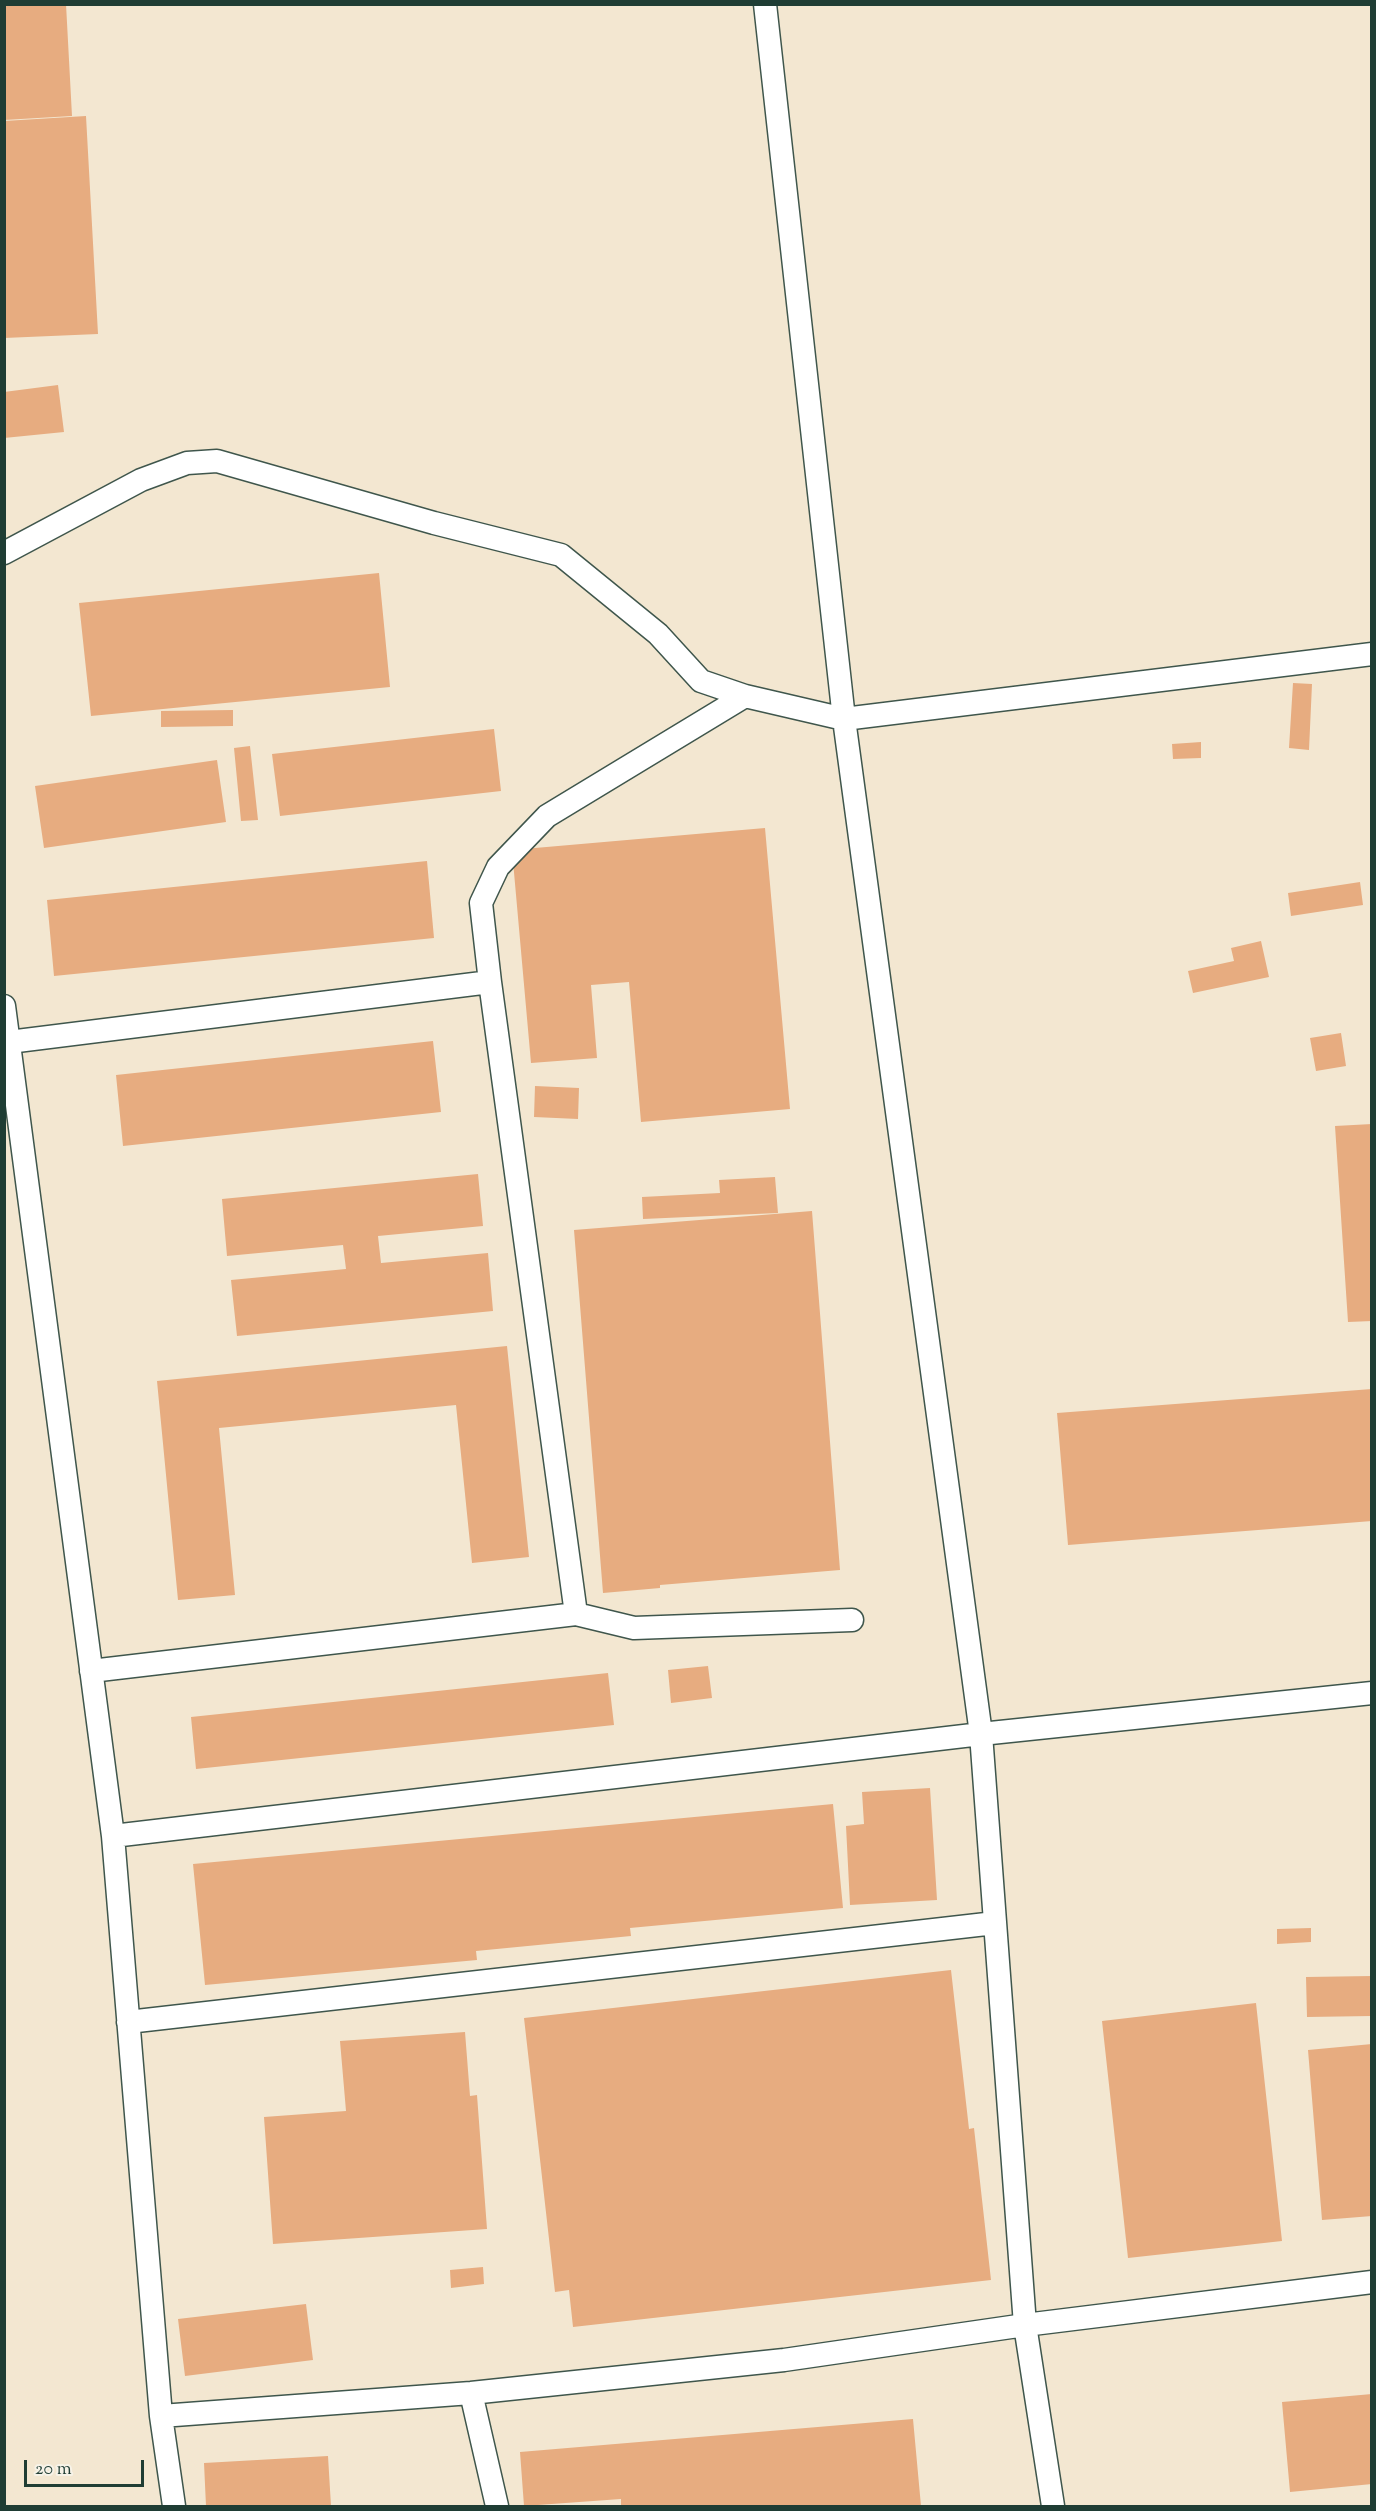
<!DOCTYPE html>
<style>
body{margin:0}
#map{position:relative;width:1376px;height:2511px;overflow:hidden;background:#f3e7d1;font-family:"Sorts Mill Goudy",serif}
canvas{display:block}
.frame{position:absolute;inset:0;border:6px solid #1f3d34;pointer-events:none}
.scale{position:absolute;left:24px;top:2460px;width:120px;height:27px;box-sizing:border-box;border:3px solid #1f3d34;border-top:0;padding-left:8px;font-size:18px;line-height:21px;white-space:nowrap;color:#1f3d34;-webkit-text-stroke:4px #f7f3e8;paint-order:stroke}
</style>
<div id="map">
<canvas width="1376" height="2511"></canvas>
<div class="frame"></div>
<div class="scale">20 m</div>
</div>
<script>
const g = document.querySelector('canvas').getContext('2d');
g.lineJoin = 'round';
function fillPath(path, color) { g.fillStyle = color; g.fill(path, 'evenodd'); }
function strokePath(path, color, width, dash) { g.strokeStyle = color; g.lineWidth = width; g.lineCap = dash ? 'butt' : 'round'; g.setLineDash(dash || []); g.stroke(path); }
const building = new Path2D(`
 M4 4H66L72 116 4 120Z
 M86 116 98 334 4 338V121Z
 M58 385 64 432 4 438V392Z
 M379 573 390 687 91 716 79 603Z
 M1293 683 1312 684 1309 750 1289 748Z
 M233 710V726L161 727V711Z
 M494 729 501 791 280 816 272 754Z
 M1201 742V758L1173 759 1172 744Z
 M250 746 258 820 241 821 234 748Z
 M217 760 226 822 44 848 35 786Z
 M765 828 790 1109 641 1122 629 982 591 985 597 1058 531 1063 512 850Z
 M427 861 434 938 54 976 47 900Z
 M1360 882 1363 905 1291 916 1288 893Z
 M1261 941 1269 977 1193 993 1188 971 1234 961 1231 948Z
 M1341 1033 1346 1066 1316 1071 1310 1038Z
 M433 1041 441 1112 123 1146 116 1075Z
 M535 1086 579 1088 578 1119 534 1117Z
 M1372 1124V1321L1348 1322 1335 1126Z
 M478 1174 483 1226 378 1236 381 1263 488 1253 493 1311 237 1336 231 1280 346 1269 343 1245 227 1256 222 1199Z
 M775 1177 778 1213 643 1219 642 1197 720 1193 719 1180Z
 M812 1211 840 1570 660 1585V1588L603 1593 574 1230Z
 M507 1346 529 1557 472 1563 456 1405 219 1428 235 1595 178 1600 157 1381Z
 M1372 1389V1521L1068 1545 1057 1413Z
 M708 1666 712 1698 671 1703 668 1670Z
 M608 1673 614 1725 196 1769 191 1717Z
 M930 1788 937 1900 850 1905 846 1826 864 1824 862 1792Z
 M833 1804 843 1908 630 1928 631 1936 476 1951 477 1960 205 1985 193 1864Z
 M1311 1928V1942L1277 1944V1929Z
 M951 1970 969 2129 974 2128 991 2280 573 2327 569 2290 555 2292 524 2018Z
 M1372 1976V2016L1307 2017 1306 1977Z
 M1256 2003 1282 2241 1128 2258 1102 2021Z
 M465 2032 470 2096 477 2095 487 2229 273 2244 264 2117 346 2111 340 2041Z
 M1372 2044V2216L1322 2220 1308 2050Z
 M483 2267 484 2284 451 2288 450 2270Z
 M306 2304 313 2360 185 2376 178 2319Z
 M1372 2394V2484L1290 2492 1282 2402Z
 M913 2419 921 2506H621V2499L524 2506 520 2452Z
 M328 2456 331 2506H206L204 2463Z`);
const service = new Path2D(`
 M765 4 844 719 981 1734 1025 2325 1053 2506
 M4 553 141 480 187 463 217 461 434 523 561 555 658 634 701 681 745 696 844 719 1372 654
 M4 1006 113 1836 161 2416 174 2506
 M9 1042 490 982
 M576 1614 490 982 481 903 498 867 547 816 745 696
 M91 1671 576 1614 634 1628 852 1620
 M113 1836 981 1734 1372 1693
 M128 2022 995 1923
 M471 2393 497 2506
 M161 2416 471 2393 784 2360 1025 2325 1372 2282`);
fillPath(building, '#e7ac80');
strokePath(service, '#3f564c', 25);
strokePath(service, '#fff', 22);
</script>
